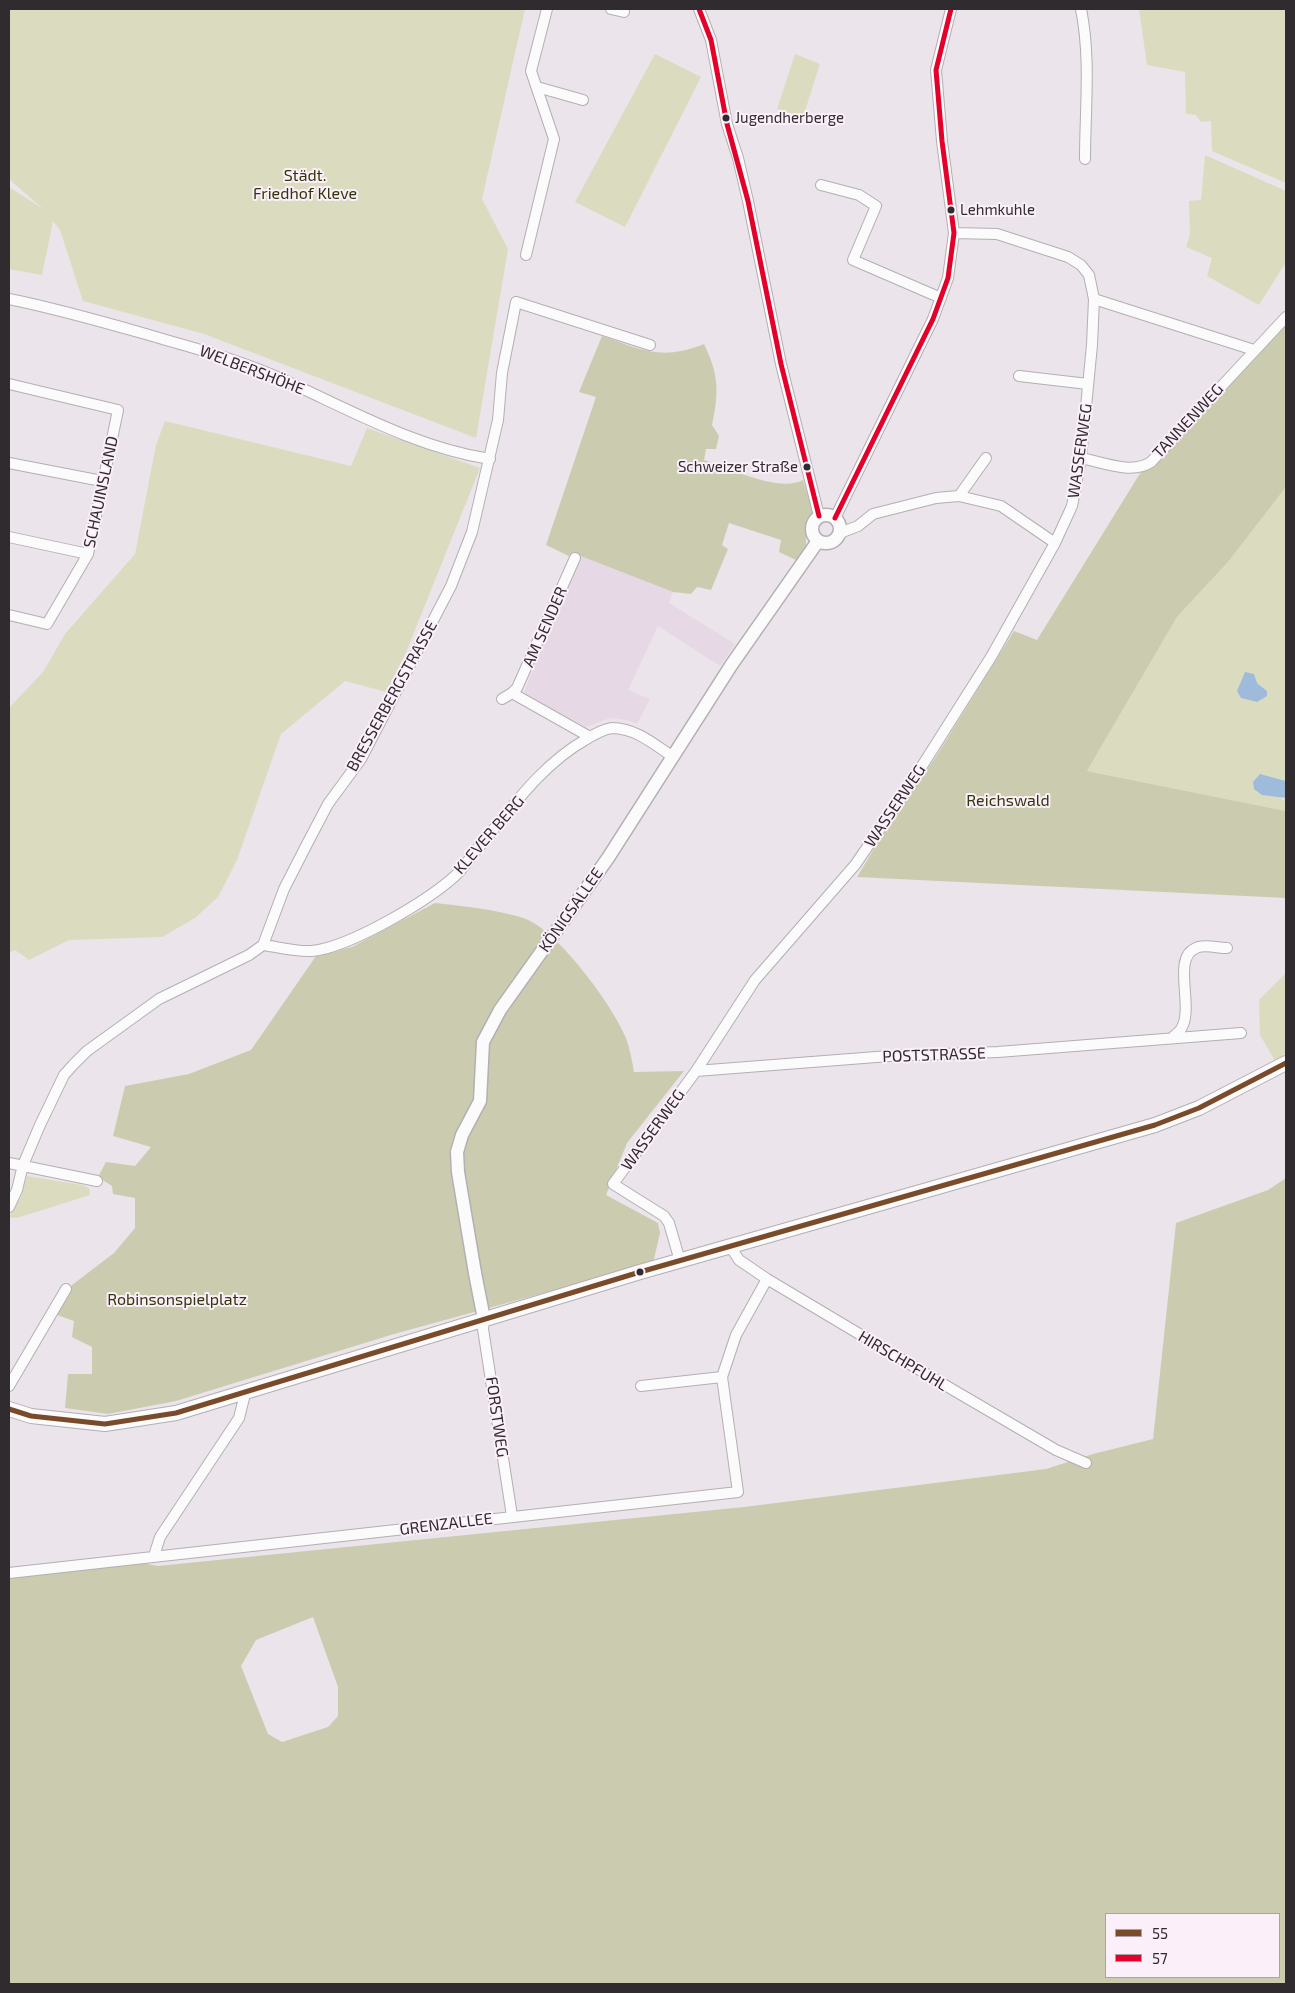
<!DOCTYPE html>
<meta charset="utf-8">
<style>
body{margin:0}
#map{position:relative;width:1295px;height:1993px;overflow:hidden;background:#ebe4ea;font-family:"Exo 2",sans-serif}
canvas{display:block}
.frame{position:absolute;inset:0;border:10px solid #302b2f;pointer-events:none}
.legend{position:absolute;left:1105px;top:1913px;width:175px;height:65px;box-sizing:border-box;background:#fbeffa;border:1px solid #aaa1a9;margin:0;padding:6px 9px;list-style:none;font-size:15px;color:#302b2f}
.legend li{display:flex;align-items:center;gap:10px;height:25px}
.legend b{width:25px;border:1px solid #aaa1a9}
</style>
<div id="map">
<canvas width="1295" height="1993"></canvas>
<div class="frame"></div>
<ul class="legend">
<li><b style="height:6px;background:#7a4b2a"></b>55</li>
<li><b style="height:6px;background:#e4002b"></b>57</li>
</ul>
</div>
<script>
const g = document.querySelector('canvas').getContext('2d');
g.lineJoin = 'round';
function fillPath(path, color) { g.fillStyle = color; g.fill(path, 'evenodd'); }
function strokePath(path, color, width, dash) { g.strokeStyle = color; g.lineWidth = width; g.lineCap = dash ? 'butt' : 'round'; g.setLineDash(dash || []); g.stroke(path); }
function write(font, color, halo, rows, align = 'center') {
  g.font = font + ' "Exo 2",sans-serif'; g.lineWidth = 4; g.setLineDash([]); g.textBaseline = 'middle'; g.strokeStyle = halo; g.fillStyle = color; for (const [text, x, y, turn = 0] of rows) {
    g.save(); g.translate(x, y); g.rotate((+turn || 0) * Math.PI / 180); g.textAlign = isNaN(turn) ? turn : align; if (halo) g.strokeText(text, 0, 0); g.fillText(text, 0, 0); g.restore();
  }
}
const built = new Path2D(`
 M578 555 673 592 669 603 735 644 720 666 658 626 628 690 650 699 637 724 627 720 610 718 586 727 527 696 524 692Z`);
const green = new Path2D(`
 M9 9H525L482 199 508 249 476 438 204 334 83 301 60 230 53 221 42 275 9 269V187L43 209 9 179Z
 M1139 9H1286V183L1212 151 1211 121 1201 122 1196 115 1186 114 1185 72 1147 65Z
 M655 54 701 77 625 227 575 202Z
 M795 54 820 64 803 117 777 109Z
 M1205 155 1286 191V262L1259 305 1207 276 1212 258 1186 247 1190 234 1189 201 1201 200Z
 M165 421 351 466 367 428 480 468 405 655 386 692 345 681 281 734 237 860 218 897 195 918 162 937 69 940 29 960 15 950 9 953V708L43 672 65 634 135 554 156 445Z
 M1286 487V781L1260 774 1283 800 1286 798V811L1087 771 1177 617 1228 562ZM1257 683 1267 691 1257 702 1241 698Z
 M1286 973V1053L1275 1061 1260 1035 1259 1000Z
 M27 1176 82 1185 89 1188 90 1195 17 1218 9 1217 22 1195Z`);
const forest = new Path2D(`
 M1286 322V487L1228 562 1177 617 1087 771 1286 811V898L857 877 877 844 937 755 1014 631 1037 640 1139 475Z
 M602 336C643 350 661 361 704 344 719 375 719 392 712 425L719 436 716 449H706L704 460C729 468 779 493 803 480L813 512 806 520V549L798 561 779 552 781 540 729 523 722 545 728 549 711 590 697 587 691 594 673 592 578 555 569 556 546 545 596 397 579 392Z
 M435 903C462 906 501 910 526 919 559 932 613 1006 626 1038 630 1049 632 1061 634 1072L684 1071 627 1143 606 1195 658 1223 660 1233 653 1263 394 1334 176 1401 108 1414 65 1408 68 1374H92V1347L72 1337 74 1321 57 1315 72 1285 114 1253 135 1228V1198L113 1194 112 1186 98 1177 106 1162 135 1166 151 1147 113 1136 125 1086 189 1074 251 1050 316 956 352 947Z
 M1286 1178V1984H9V1575L127 1560 158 1566 744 1507 1046 1469 1093 1454 1153 1439 1176 1223 1268 1190ZM313 1617 338 1687V1716L328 1727 282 1742 268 1734 241 1666 256 1640ZM1106 1914H1279V1977H1106Z`);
const water = new Path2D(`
 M1245 672 1254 674 1257 683 1267 691V696L1257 702 1241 698 1237 691Z
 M1260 774 1286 781V798L1262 795 1254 789 1253 782Z`);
const minor = new Path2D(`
 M611 9 624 12
 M699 9 711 40 727 124 738 158 748 201 781 364 819 516
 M1081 9C1091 59 1085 109 1085 159
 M537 87 583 100
 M821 185 859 195 876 206 853 260 941 298
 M954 233 997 234 1068 257 1081 265 1089 275 1094 299 1254 350
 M526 255 554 139 531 71 547 9
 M9 299C59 309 107 323 156 337 196 349 236 359 275 376 345 407 413 447 490 459
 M1019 376 1088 384
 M9 384 118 410 88 554 47 624 9 615
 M1081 458C1102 462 1132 475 1151 462L1286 317
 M9 463 102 481
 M959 496 986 458
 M835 518 933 319 948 278 954 233 942 141 936 70 951 9
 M840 533 858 526 873 514 936 498 959 496 1001 506 1055 543
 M9 537 88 554
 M512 693 517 688 575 558
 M502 699 512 693 590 737
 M263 945C278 947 296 952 312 951 350 947 426 902 455 876 464 868 471 856 479 847 511 809 541 765 585 740 593 735 603 729 612 728 636 728 655 745 673 757
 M1173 1037C1175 1035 1179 1032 1181 1029 1195 1008 1171 958 1196 948 1204 944 1218 948 1227 948
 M696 1071 889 1056 998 1052 1241 1033
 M9 1163 97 1181
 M9 1207 17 1190 23 1165 40 1125 64 1075 73 1065 87 1051 159 999 249 955 263 945 284 889 307 844 328 804 361 759 451 586 472 532 498 420 502 373 516 302 650 345
 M730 1246 739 1260 767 1279 955 1391 1056 1450 1086 1463
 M680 1261 669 1223 664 1216 613 1184 696 1071 755 980 855 865 910 785 991 657 1055 543 1072 506 1081 458 1092 345 1094 299
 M484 1319 483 1329 512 1516
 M9 1386 66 1289
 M641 1386 722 1377
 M154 1556 160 1537 239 1418 245 1394
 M9 1573 738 1492 722 1377 736 1335 767 1279`);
const tertiary = new Path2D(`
 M812 529a14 14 0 1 1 28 0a14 14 0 1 1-28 0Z
 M484 1319 475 1273 458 1172 457 1152 462 1135 480 1101 483 1042 500 1010 608 858 732 664 818 541`);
const secondary = new Path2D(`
 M9 1409 31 1416 105 1424 176 1413 640 1272 1155 1125 1199 1108 1286 1063`);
const bus1 = new Path2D(`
 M9 1409 31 1416 105 1424 176 1413 640 1272 1155 1125 1199 1108 1286 1063`);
const bus2 = new Path2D(`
 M699 9 711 40 727 124 748 201 781 364 819 516
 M835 518 933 319 948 278 954 233 942 141 936 70 951 9`);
const markers = [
 [726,118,4.5,"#302b2f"],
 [951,210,4.5,"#302b2f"],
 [807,467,4.5,"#302b2f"],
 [640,1272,4.5,"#302b2f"]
];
const busNames = [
 ["Jugendherberge",735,118],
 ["Lehmkuhle",960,210],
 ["Schweizer Straße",798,467,"right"]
];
const parkNames = [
 ["Städt.",305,176],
 ["Friedhof Kleve",305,194],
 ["Reichswald",1008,801],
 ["Robinsonspielplatz",177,1300]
];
const streetNames = [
 ["WELBERSHÖHE",252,370,21],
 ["TANNENWEG",1188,421,-47],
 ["WASSERWEG",1080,451,-82],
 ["SCHAUINSLAND",101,492,-78],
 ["AM SENDER",545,627,-66],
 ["BRESSERBERGSTRASSE",392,696,-61],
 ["WASSERWEG",895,806,-56],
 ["KLEVER BERG",489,835,-49],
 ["KÖNIGSALLEE",571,910,-55],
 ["POSTSTRASSE",934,1055,-2],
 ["WASSERWEG",653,1130,-54],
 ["HIRSCHPFUHL",903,1361,31],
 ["FORSTWEG",497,1417,82],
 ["GRENZALLEE",446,1524,-7]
];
fillPath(built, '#e6d9e5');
fillPath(green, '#dbdcbf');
fillPath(forest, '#cbccaf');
fillPath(water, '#9fbbdb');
strokePath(minor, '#b3afb3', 12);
strokePath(tertiary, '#b3afb3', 15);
strokePath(secondary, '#b3afb3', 16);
strokePath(minor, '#fcfbfc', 10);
strokePath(tertiary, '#fcfbfc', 12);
strokePath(secondary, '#fcfbfc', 14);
strokePath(bus1, '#7a4b2a', 5);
strokePath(bus2, '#e4002b', 5);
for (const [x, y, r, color] of markers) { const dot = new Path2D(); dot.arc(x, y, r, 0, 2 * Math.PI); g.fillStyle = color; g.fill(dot); strokePath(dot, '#fbeffa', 2); }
write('15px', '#302b2f', '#fbeffa', busNames, 'left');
write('16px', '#313507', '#fbeffa', parkNames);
write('16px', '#302b2f', '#fbeffa', streetNames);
</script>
